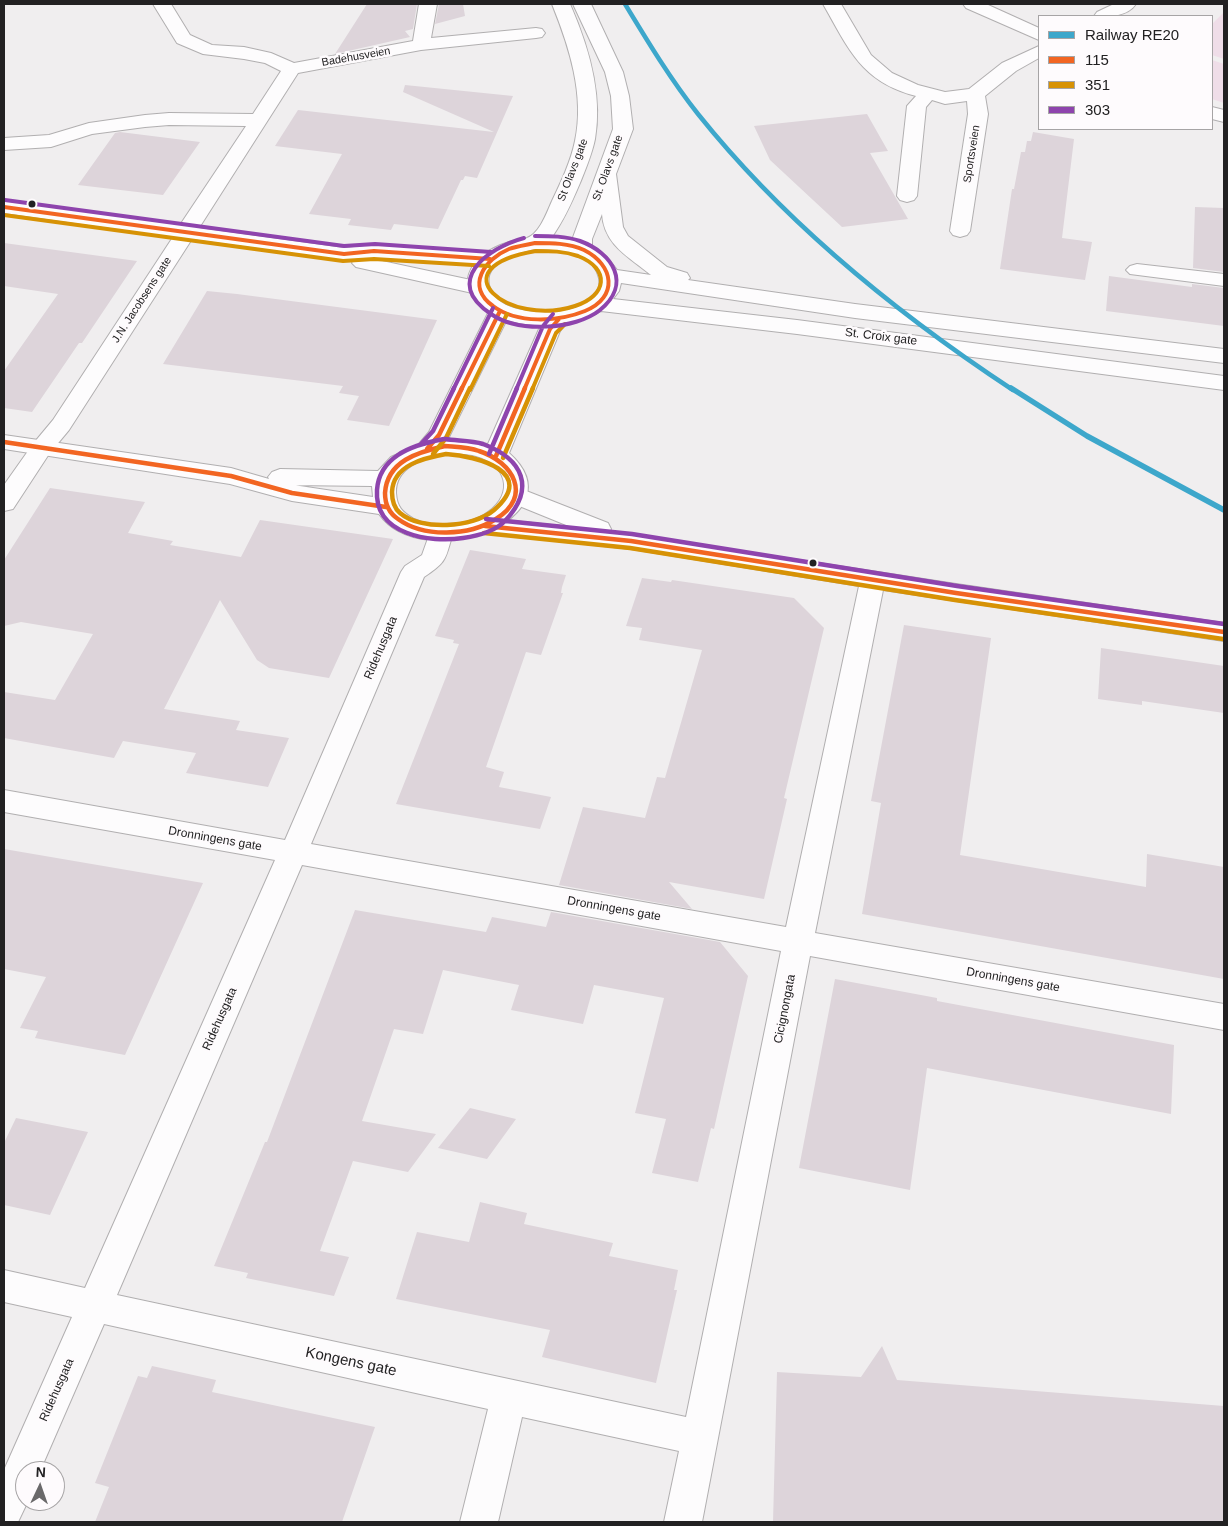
<!DOCTYPE html>
<style>
body{margin:0}
#map{position:relative;width:1228px;height:1526px;overflow:hidden;background:#f0eeef;font-family:Arial,sans-serif}
canvas{display:block}
.frame{position:absolute;inset:0;border:5px solid #222122;pointer-events:none}
.legend{position:absolute;left:1038px;top:15px;width:175px;height:115px;box-sizing:border-box;background:#fefbfd;border:1px solid #a6a4a5;margin:0;padding:6px 9px;list-style:none;font-size:15px;color:#222122}
.legend li{display:flex;align-items:center;gap:10px;height:25px}
.legend b{width:25px;border:1px solid #a6a4a5}
.north{position:absolute;left:15px;top:1461px;width:50px;height:50px;box-sizing:border-box;background:#fefbfd;border:1px solid #a6a4a5;border-radius:50%;rotate:3deg;font-size:14px;font-weight:700;line-height:20px;text-align:center;color:#222122}
.north::after{content:'';display:block;margin:auto;width:18px;height:22px;background:#6a696a;clip-path:polygon(50% 0,100% 100%,50% 72%,0 100%)}
</style>
<div id="map">
<canvas width="1228" height="1526"></canvas>
<div class="frame"></div>
<ul class="legend">
<li><b style="height:6px;background:#3da7cb"></b>Railway RE20</li>
<li><b style="height:6px;background:#f26522"></b>115</li>
<li><b style="height:6px;background:#d79205"></b>351</li>
<li><b style="height:6px;background:#8e44ad"></b>303</li>
</ul>
<div class="north">N</div>
</div>
<script>
const g = document.querySelector('canvas').getContext('2d');
g.lineJoin = 'round';
function fillPath(path, color) { g.fillStyle = color; g.fill(path, 'evenodd'); }
function strokePath(path, color, width, dash) { g.strokeStyle = color; g.lineWidth = width; g.lineCap = dash ? 'butt' : 'round'; g.setLineDash(dash || []); g.stroke(path); }
function write(font, color, halo, rows, align = 'center') {
  g.font = font + ' Arial,sans-serif'; g.lineWidth = 5; g.setLineDash([]); g.textBaseline = 'middle'; g.strokeStyle = halo; g.fillStyle = color; for (const [text, x, y, turn = 0] of rows) {
    g.save(); g.translate(x, y); g.rotate((+turn || 0) * Math.PI / 180); g.textAlign = isNaN(turn) ? turn : align; if (halo) g.strokeText(text, 0, 0); g.fillText(text, 0, 0); g.restore();
  }
}
const green = new Path2D(`
 M1224 12V59L1212 55V24Z
 M1212 60 1224 64V103L1212 99Z`);
const building = new Path2D(`
 M367 4H417L413 29 405 31 410 37 335 54Z
 M439 4H463L465 16 435 24Z
 M405 85 513 96 477 178 465 176 463 180H461L438 229 394 224 391 230 348 225 351 219 309 214 342 154 275 146 298 110 494 132 403 92Z
 M867 114 888 151 870 153 908 219 842 227 770 160 754 126Z
 M120 132 200 142 163 195 78 185 115 133Z
 M1033 132 1074 139 1062 238 1092 242 1085 280 1000 269 1012 189H1014L1021 152H1025L1027 141H1031Z
 M1195 207 1224 208V272L1193 268Z
 M4 243 137 261 82 343H79L32 412 4 408V371L58 294 4 286Z
 M1109 276 1192 287V284L1224 288V326L1106 311Z
 M207 291 237 294 437 320 389 426 347 420 359 396 339 393 343 386 163 364Z
 M50 488 145 502 128 533 173 541 170 545 241 557 260 520 393 539 329 678 269 668 257 660 220 600 164 709 240 721 236 730 289 738 268 787 186 773 196 753 123 741 114 758 4 738V692L55 700 93 634 21 622 4 626V560Z
 M470 550 526 559 522 569 566 575 562 587 561 593H563L541 655 526 652 486 767 504 772 499 787 551 797 540 829 396 804 459 644 453 643 454 640 435 636Z
 M642 578 671 582 672 580 794 598 824 628 784 798 787 799 764 899 669 882 692 909 559 885 583 807 645 818 657 777 665 778 702 650 639 640 642 628 626 626Z
 M904 625 991 638 960 855 1146 887 1147 854 1224 867V979L862 914 881 803 871 801Z
 M1101 648 1224 666V713L1142 701V705L1098 699Z
 M4 849 203 883 125 1055 35 1038 38 1031 20 1028 46 977 4 969Z
 M355 910 486 932 492 917 546 927 551 912 720 942 748 976 714 1129 711 1128 698 1182 652 1173 666 1119 635 1113 664 998 594 985 583 1024 511 1010 519 985 443 970 423 1034 394 1029 362 1121 436 1134 408 1172 353 1161 320 1251 349 1257 334 1296 246 1278 248 1273 214 1266 265 1142H267Z
 M835 979 937 998V1001L1174 1045 1171 1114 927 1068 910 1190 799 1168Z
 M470 1108 516 1119 487 1159 438 1148Z
 M16 1118 88 1132 50 1215 4 1205V1143Z
 M480 1202 527 1213 524 1224 613 1243 609 1256 678 1270 674 1290H677L656 1383 542 1357 550 1330 396 1299 417 1232 469 1242Z
 M882 1346 897 1380 1224 1406V1522H773L777 1372 861 1377Z
 M152 1366 216 1380 212 1392 375 1427 342 1522H95L109 1487 95 1483 138 1376 147 1378Z`);
const minor = new Path2D(`
 M153 4H171L190 35 212 45 244 47 271 53 294 63 413 41 419 4H437L431 38 536 28 542 29 545 33 542 37 536 38 421 50 298 73 199 228 344 248 374 245 490 253 497 255 501 259 497 263 490 265 368 258 485 283 488 288 485 293 477 294 356 267 352 263 355 259 344 260 192 239 69 430 49 454 13 509 4 511V485L33 444 53 420 173 237 4 213V201L180 225 246 126 169 125 145 127 92 134 51 147 4 150V138L49 135 89 123 145 115 169 113 253 114 281 71 265 63 244 59 203 54 177 43Z
 M823 4H841L871 55 892 73 918 85 945 92 969 89 1002 63 1039 46V58L1016 71 985 96 988 114 970 231 967 235 960 237 953 235 950 231 968 114 967 101 945 104 932 100 926 107 917 196 914 200 907 202 900 200 897 196 907 106 916 96C861 82 849 49 823 4Z
 M963 4H986L1039 28V40L966 8Z
 M1114 4H1136C1127 17 1108 17 1094 16L1097 12Z
 M1212 107 1224 110V122L1212 119Z
 M1137 264 1224 274V286L1130 274 1126 270 1130 266Z
 M516 487 608 523 611 529 610 531 956 584 1224 623V641L883 590 815 933 1224 1004V1030L810 956 702 1522H664L679 1451 522 1417 498 1522H460L488 1409 104 1324 40 1471H25V1501H28L18 1522H4V1470L72 1317 4 1302V1270L85 1288 275 860 4 812V790L285 840 401 572 405 566 422 555 432 527 441 525 450 527 453 533C445 559 448 561 424 577L311 844 786 927 859 586 631 549 476 532 473 526 476 520 485 518 571 527 507 501 504 495 507 489ZM302 865 781 951 686 1417 117 1295Z`);
const major = new Path2D(`
 M500 304 508 306 511 311 448 439 488 444 539 329C547 318 553 311 567 314L570 319 560 331 509 453C582 518 423 576 379 514L292 501 230 484 4 449V435L231 468 269 479 268 477 272 472 280 469 378 471 391 457 418 445 429 432 489 311 492 306ZM445 453C455 454 466 453 476 456 506 464 515 493 488 512 476 521 459 524 444 524 434 524 424 524 414 519 402 512 397 507 396 493 395 467 424 458 445 453ZM291 485 372 486 373 497 293 485Z`);
const highway = new Path2D(`
 M552 4H570C588 45 603 93 595 139 592 154 586 168 580 183 572 202 564 220 552 237L572 240 613 129 611 96 605 72 573 4H591L623 72 629 96 633 129 616 174 623 227 628 236 667 267 687 273 690 278 688 280 855 304 1224 349V363L855 318 621 283 619 291 613 299 797 320 1224 376V390L797 334 601 311C568 332 495 332 472 296 468 289 466 282 469 274 475 257 493 247 509 242 515 241 522 241 527 238 540 233 547 212 552 201 561 182 571 161 575 141 585 95 569 46 552 4ZM602 214C604 245 629 257 651 275L617 270 607 257 592 246V239ZM535 249C556 250 590 250 598 275 600 280 600 285 598 290 584 317 529 316 506 305 498 301 491 294 489 285 484 261 518 253 535 249Z`);
const bus1Far1 = new Path2D(`
 M4 207 344 254 374 251 490 259
 M535 243C551 243 569 243 584 250 614 265 619 297 585 311 558 322 517 324 493 306 465 286 485 259 509 249 517 246 526 245 535 243Z
 M461 390 500 311
 M524 390 550 329 559 319`);
const bus1 = new Path2D(`
 M4 442 231 476 292 493 386 507
 M445 446C456 447 468 447 479 451 513 462 533 496 496 519 469 536 424 538 398 519 389 513 385 504 385 493 387 461 418 452 445 446Z
 M427 449 439 435 462 388
 M496 456 525 388
 M485 526 631 541 956 593 1224 632`);
const bus2Far1 = new Path2D(`
 M4 215 343 261 374 259 489 266
 M536 251C550 251 564 251 578 256 611 269 607 296 575 306 509 328 435 268 536 251Z
 M470 390 507 314
 M532 390 556 333 565 324`);
const bus2 = new Path2D(`
 M433 454 446 438 470 388
 M446 454C477 456 538 472 494 510 473 528 421 531 400 513 394 508 392 500 392 492 393 465 424 458 446 454Z
 M503 458 533 388
 M484 533 630 548 955 600 1223 639`);
const bus3Far1 = new Path2D(`
 M5 200 344 246 375 244 491 252
 M524 238C487 248 442 282 491 314 518 333 575 330 600 310 632 284 613 253 580 241 566 236 550 236 535 236
 M453 390 493 308
 M516 390 543 326 553 314`);
const bus3 = new Path2D(`
 M444 439C428 442 411 446 398 455 386 463 378 475 377 490 374 535 430 543 463 538 477 536 495 531 505 521 536 488 523 459 483 444 471 440 457 441 445 439
 M421 444 433 431 454 388
 M489 454 517 388
 M486 519 632 534 957 586 1224 624`);
const rail1Far1 = new Path2D(`
 M625 4C648 42 671 80 698 114 786 224 896 313 1013 390`);
const rail1 = new Path2D(`
 M1011 388 1087 436 1224 510`);
const markers = [
 [32,204,4.5,"#222122"],
 [813,563,4.5,"#222122"]
];
const farStreetnames = [
 ["Badehusveien",356,57,-10],
 ["Sportsveien",972,154,-81],
 ["St. Olavs gate",608,168,-70],
 ["St Olavs gate",573,170,-69],
 ["J.N. Jacobsens gate",142,300,-57]
];
const streetNames = [
 ["St. Croix gate",881,337,7],
 ["Ridehusgata",381,648,-67],
 ["Dronningens gate",215,839,10],
 ["Dronningens gate",614,909,10],
 ["Dronningens gate",1013,980,10],
 ["Cicignongata",785,1009,-79],
 ["Ridehusgata",220,1019,-66],
 ["Ridehusgata",57,1390,-66]
];
const nearStreetnames = [
 ["Kongens gate",351,1362,12]
];
fillPath(green, '#efdde8');
fillPath(building, '#ddd4da');
strokePath(minor, '#b1afb0', 2);
strokePath(major, '#b1afb0', 2);
strokePath(highway, '#b1afb0', 2);
fillPath(minor, '#fdfcfd');
fillPath(major, '#fdfcfd');
fillPath(highway, '#fdfcfd');
strokePath(bus1Far1, '#f26522', 4);
strokePath(bus1, '#f26522', 4.5);
strokePath(bus2Far1, '#d79205', 4);
strokePath(bus2, '#d79205', 4.5);
strokePath(bus3Far1, '#8e44ad', 4);
strokePath(bus3, '#8e44ad', 4.5);
strokePath(rail1Far1, '#3da7cb', 4.5);
strokePath(rail1, '#3da7cb', 5.5);
for (const [x, y, r, color] of markers) { const dot = new Path2D(); dot.arc(x, y, r, 0, 2 * Math.PI); g.fillStyle = color; g.fill(dot); strokePath(dot, '#fefbfd', 2); }
write('11px', '#222122', '#fefbfd', farStreetnames);
write('12px', '#222122', '#fefbfd', streetNames);
write('15px', '#222122', '#fefbfd', nearStreetnames);
</script>
